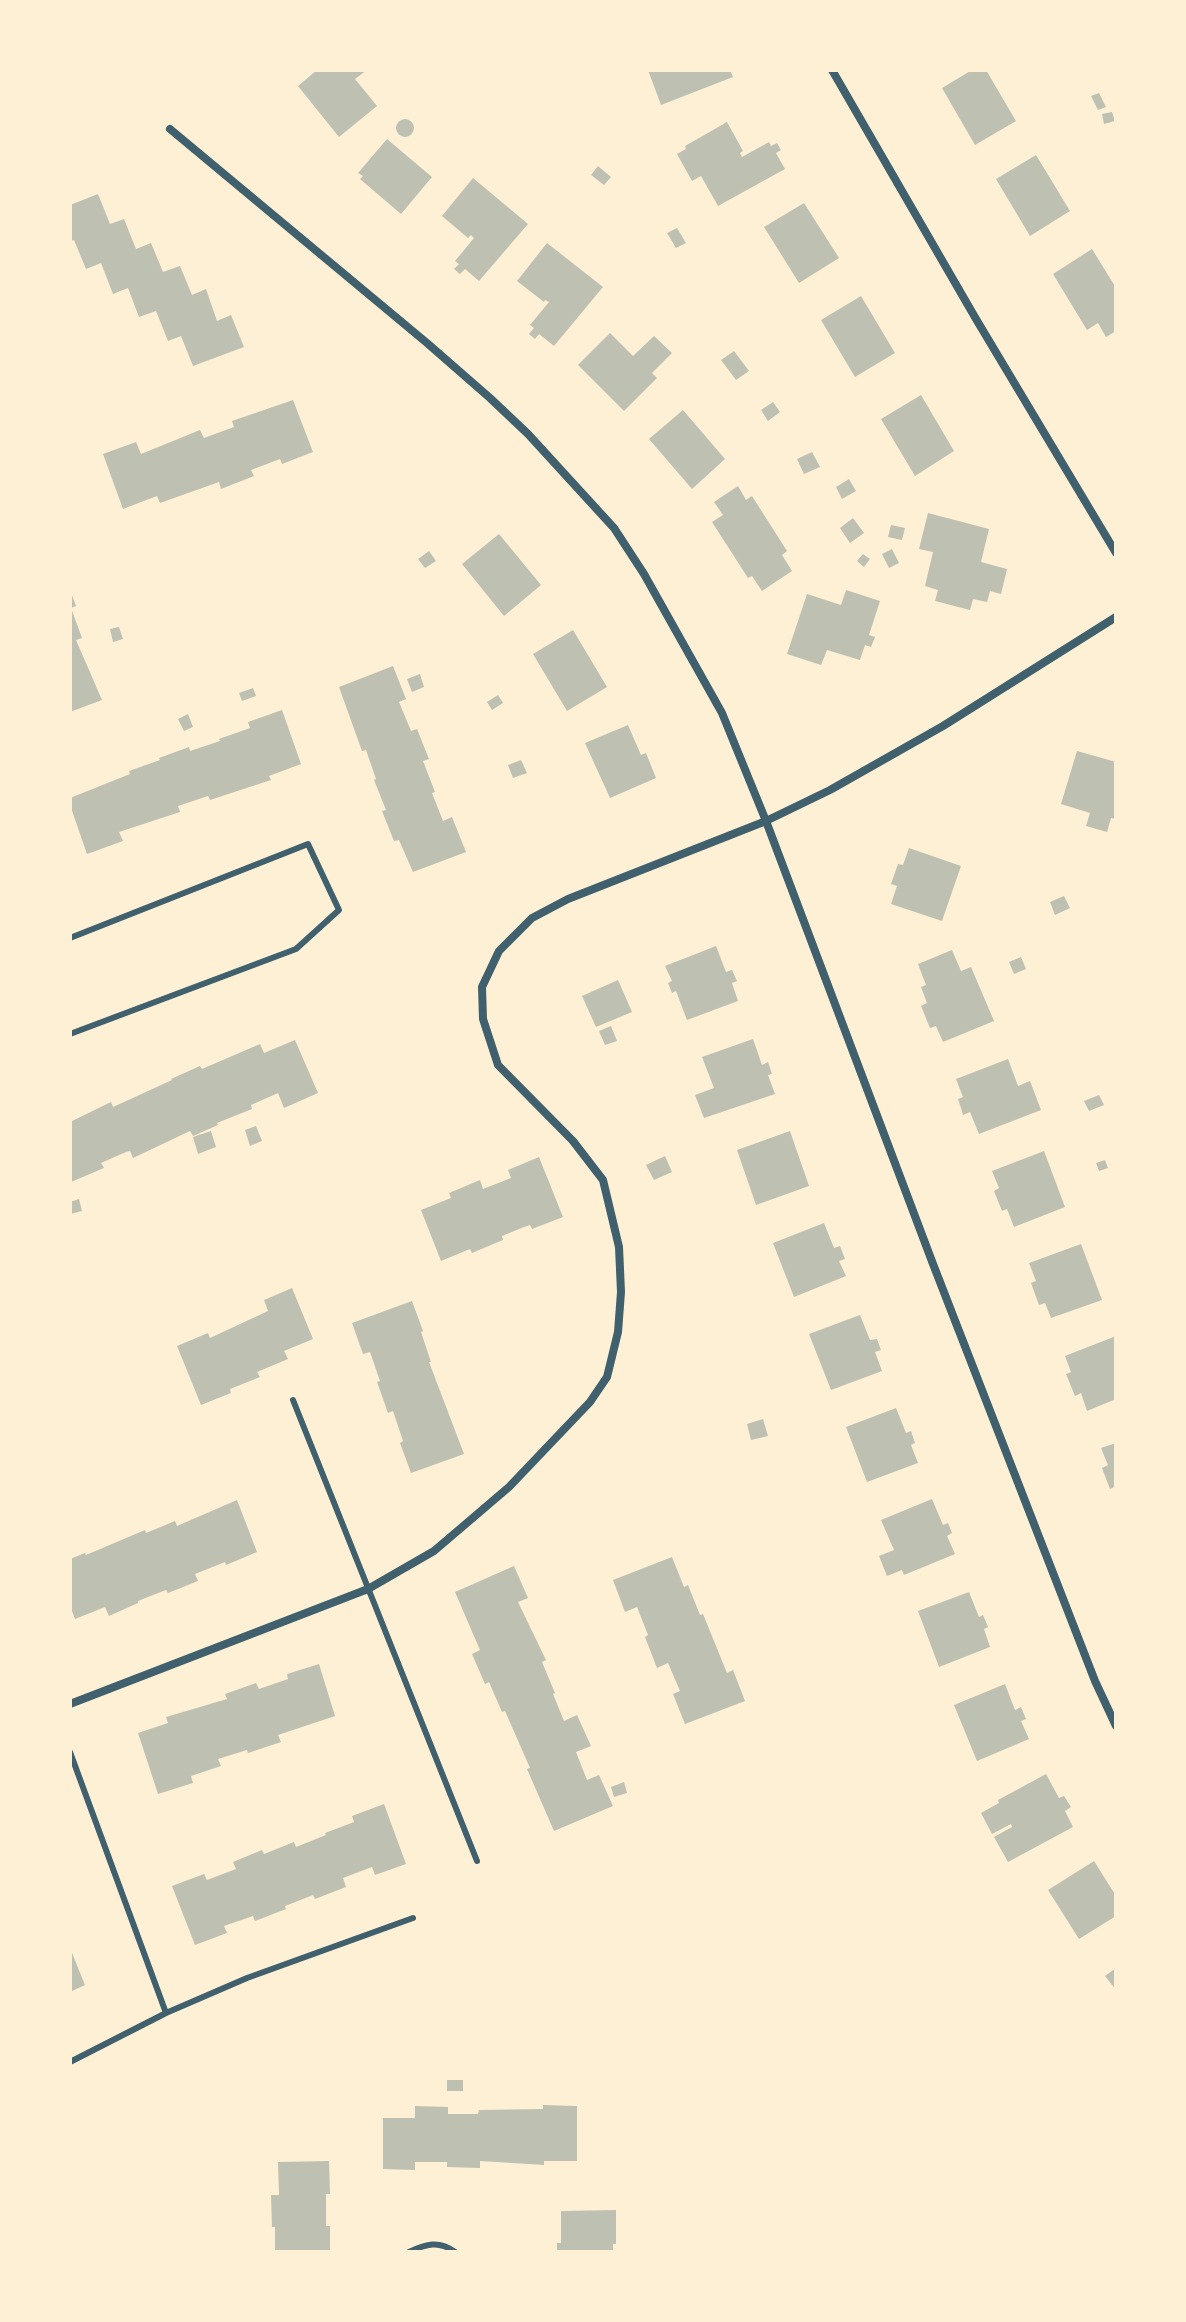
<!DOCTYPE html>
<style>
body{margin:0}
#map{position:relative;width:1186px;height:2322px;overflow:hidden;background:#fdf0d5;font-family:"Public Sans",sans-serif}
canvas{display:block}
.frame{position:absolute;inset:0;border:72px solid #fdf0d5;pointer-events:none}
</style>
<div id="map">
<canvas width="1186" height="2322"></canvas>
<div class="frame"></div>
</div>
<script>
const g = document.querySelector('canvas').getContext('2d');
g.lineJoin = 'round';
function fillPath(path, color) { g.fillStyle = color; g.fill(path, 'evenodd'); }
function strokePath(path, color, width, dash) { g.strokeStyle = color; g.lineWidth = width; g.lineCap = dash ? 'butt' : 'round'; g.setLineDash(dash || []); g.stroke(path); }
const building = new Path2D(`
 M317 70H367L355 79 377 106 339 137 298 86Z
 M648 70H730L733 77 661 105Z
 M972 70H986L1016 121 975 145 942 88Z
 M1099 93 1106 107 1098 110 1091 96Z
 M1112 112 1115 121 1104 124 1102 114Z
 M396 128a9 9 0 1 1 18 0a9 9 0 1 1-18 0Z
 M727 122 743 151 740 153 742 157 769 142 771 146 777 143 781 150 776 153 785 169 718 206 701 176 692 181 677 154 686 149 685 146Z
 M387 139 432 177 401 214 360 179 363 176 358 173Z
 M1036 155 1070 211 1030 236 996 179Z
 M598 166 611 177 604 185 591 175Z
 M473 178 528 224 479 281 465 269 460 274 454 269 459 264 455 261 474 238 471 235 468 238 442 216Z
 M98 194 110 224 124 219 136 249 151 243 163 272 180 266 192 295 206 289 217 321 231 315 244 347 193 366 181 336 168 341 156 311 139 317 128 288 113 294 101 263 86 269 74 240 70 241V205Z
 M804 203 839 258 799 283 764 227Z
 M677 228 686 243 676 248 667 233Z
 M547 243 603 287 554 346 539 334 535 339 529 334 534 328 530 325 549 302 545 300 544 302 517 281Z
 M1092 249 1116 288V331L1106 337 1098 323 1087 330 1053 274Z
 M861 296 895 353 855 377 821 320Z
 M610 333 633 356 654 336 672 353 652 373 657 378 624 411 578 365Z
 M734 351 749 371 736 380 721 360Z
 M921 395 954 451 915 476 881 419Z
 M293 400 313 452 282 464 280 459 251 470 254 476 221 489 219 482 160 503 157 496 123 509 103 454 136 442 141 454 200 430 204 438 234 427 232 421Z
 M773 402 780 412 768 421 761 410Z
 M683 410 725 459 692 489 649 439Z
 M812 452 820 467 804 474 797 459Z
 M849 479 856 491 842 499 836 487Z
 M738 486 746 500 752 496 787 551 782 555 792 571 762 591 752 576 748 578 712 522 723 515 714 502Z
 M928 513 989 529 981 562 1007 569 1001 594 990 591 987 602 973 599 970 610 935 601 938 590 925 586 933 552 919 549Z
 M853 518 864 533 850 543 840 528Z
 M891 525 905 528 902 540 888 537Z
 M499 534 541 585 504 616 462 564Z
 M892 549 899 563 889 568 882 554Z
 M429 551 436 561 425 568 418 559Z
 M863 554 870 559 864 567 857 561Z
 M70 590 76 606 71 608 82 638 76 640 102 700 70 712Z
 M846 590 880 601 869 635 875 637 871 647 865 645 860 660 827 650 821 665 787 654 807 594 841 605Z
 M119 627 123 639 113 642 110 629Z
 M573 630 607 687 567 711 533 654Z
 M393 666 406 699 399 702 411 731 417 729 429 759 423 761 435 792 432 793 443 821 452 817 466 852 413 872 399 840 394 841 382 811 386 810 374 780 376 779 366 750 362 751 339 687Z
 M420 674 424 687 412 692 407 679Z
 M253 688 256 696 242 701 239 693Z
 M498 695 503 703 492 710 487 702Z
 M282 710 301 764 269 776 271 780 210 800 208 796 178 806 180 812 119 832 123 841 87 854 70 805V798L130 774 129 771 160 760 159 758 189 747 190 751 220 741 219 739 250 728 248 722Z
 M188 714 193 727 184 731 178 719Z
 M628 725 641 755 646 753 656 778 610 798 585 743Z
 M1077 751 1116 762V819L1111 818 1107 832 1086 826 1090 813 1061 804Z
 M521 760 527 773 513 778 508 765Z
 M909 848 961 866 942 921 891 904 897 886 891 884 898 864 903 865Z
 M1064 896 1070 908 1055 915 1050 902Z
 M716 946 726 972 732 970 737 981 732 983 738 1001 687 1020 676 991 672 993 668 983 672 981 665 966Z
 M952 950 961 971 971 967 994 1021 943 1042 936 1026 930 1028 921 1006 927 1003 921 987 926 985 918 964Z
 M1021 957 1026 969 1014 974 1009 962Z
 M618 980 632 1012 596 1027 582 996Z
 M611 1026 617 1041 605 1045 599 1031Z
 M753 1039 762 1065 768 1062 772 1074 768 1075 775 1094 704 1118 695 1095 714 1088 702 1057Z
 M295 1040 318 1093 284 1108 278 1093 251 1105 252 1109 217 1123 218 1125 193 1136 190 1131 133 1158 130 1151 126 1152 101 1163 104 1168 71 1182 70 1122 111 1102 113 1107 172 1080 171 1079 200 1066 202 1069 260 1044 264 1053Z
 M1008 1059 1018 1086 1030 1081 1041 1110 979 1134 970 1112 963 1115 961 1108 958 1099 963 1097 956 1079Z
 M1099 1095 1104 1105 1089 1111 1084 1101Z
 M256 1126 262 1141 250 1146 245 1130Z
 M211 1131 216 1147 198 1154 193 1137Z
 M790 1131 809 1186 756 1205 737 1150Z
 M1044 1151 1065 1207 1014 1227 1007 1209 1002 1211 994 1191 999 1188 992 1171Z
 M665 1156 672 1172 654 1180 646 1165Z
 M539 1157 563 1217 532 1229 530 1225 524 1227 502 1236 503 1240 472 1253 470 1249 441 1261 421 1210 451 1198 449 1193 480 1180 483 1189 511 1178 508 1170Z
 M1105 1160 1108 1168 1099 1171 1096 1163Z
 M79 1199 82 1211 70 1214V1202Z
 M824 1223 834 1248 840 1246 845 1259 839 1261 846 1276 794 1297 773 1243Z
 M1081 1244 1102 1300 1051 1318 1045 1303 1039 1305 1031 1283 1036 1281 1029 1263Z
 M292 1288 313 1339 284 1351 288 1359 257 1372 260 1377 230 1389 231 1393 201 1405 177 1346 208 1333 210 1338 268 1311 264 1300Z
 M412 1301 423 1331 421 1332 431 1362H429L464 1454 411 1473 400 1443 403 1441 393 1411 388 1413 377 1382 380 1381 370 1352 363 1354 352 1323Z
 M860 1315 870 1340 877 1339 881 1350 875 1352 882 1371 831 1390 809 1334Z
 M1116 1336V1399L1087 1411 1081 1393 1075 1396 1066 1374 1071 1372 1065 1356Z
 M896 1408 906 1433 911 1431 915 1443 911 1445 918 1463 867 1482 846 1427Z
 M763 1419 768 1436 751 1440 747 1424Z
 M1116 1443V1486L1110 1489 1102 1468 1108 1465 1101 1448Z
 M932 1499 943 1525 948 1523 952 1533 947 1536 955 1554 904 1575 902 1570 887 1576 879 1556 894 1550 881 1520Z
 M237 1500 257 1552 226 1565 225 1562 195 1574 198 1581 168 1593 166 1590 148 1597 138 1601V1603L109 1616 105 1607 75 1619 70 1606V1559L85 1553 86 1555 145 1530 146 1533 175 1521 177 1526Z
 M672 1557 684 1587 688 1585 700 1615 703 1614 727 1673 733 1670 745 1701 685 1724 673 1694 680 1691 668 1663 657 1668 645 1637 648 1635 637 1607 625 1612 613 1580Z
 M514 1566 528 1598 518 1602 546 1660 542 1662 555 1693 553 1694 564 1721 577 1715 591 1746 576 1752 587 1780 599 1775 613 1806 554 1831 527 1769 530 1768 505 1711 502 1712 489 1682 485 1684 472 1654 480 1650 455 1592Z
 M969 1592 979 1617 983 1615 988 1627 984 1629 990 1647 939 1667 918 1611Z
 M319 1664 335 1716 278 1735 281 1742 248 1753 247 1750 218 1759 221 1766 191 1776 193 1783 158 1794 138 1733 168 1723 166 1717 227 1699 225 1694 256 1683 259 1689 288 1679 287 1674Z
 M1005 1684 1015 1710 1021 1707 1026 1719 1021 1721 1029 1739 977 1761 954 1705Z
 M1046 1774 1059 1798 1064 1796 1071 1807 1065 1811 1073 1827 1008 1862 994 1837 1012 1827 1011 1824 992 1834 981 1813 999 1803 998 1800Z
 M624 1782 627 1793 614 1797 611 1787Z
 M384 1804 406 1864 375 1875 372 1867 343 1878 346 1887 315 1899 313 1895 308 1897 285 1906 286 1909 255 1921 253 1916 224 1926 227 1933 195 1945 172 1886 204 1874 207 1880 236 1869 233 1862 262 1850 264 1854 294 1842 296 1847 326 1835 325 1833 354 1822 352 1816Z
 M1094 1861 1116 1896V1916L1079 1939 1048 1890Z
 M70 1948 85 1985 70 1992Z
 M1116 1968V1990L1105 1976Z
 M447 2080H463V2091H447Z
 M543 2105 577 2106V2161H544V2165L480 2161V2168L447 2167V2162H415V2170L383 2169V2118H415V2106L448 2107V2114H478L479 2110 543 2109Z
 M329 2161 330 2194H326V2226H330V2252H275V2227H272L271 2195H279L278 2162Z
 M616 2210V2244H613V2252H557V2243H561V2211Z`);
const service = new Path2D(`
 M70 938 308 844 339 910 296 949 70 1034
 M293 1400 477 1861
 M70 1752 166 2013
 M70 2062 166 2013 247 1978 413 1918
 M409 2252C426 2244 439 2240 455 2252`);
const minor = new Path2D(`
 M832 70 976 319 1116 553
 M170 129 427 343 490 398 528 434 614 528 644 574 722 713 766 821 933 1264 1095 1681 1116 1726
 M70 1704 368 1589 434 1551 509 1487 590 1402 607 1377 618 1332 621 1292 619 1247 603 1180 573 1141 498 1065 483 1019 482 987 499 951 532 918 568 899 766 821 830 790 943 726 1116 617`);
fillPath(building, '#bec0b2');
strokePath(service, '#3f606c', 6);
strokePath(minor, '#3f606c', 8);
</script>
